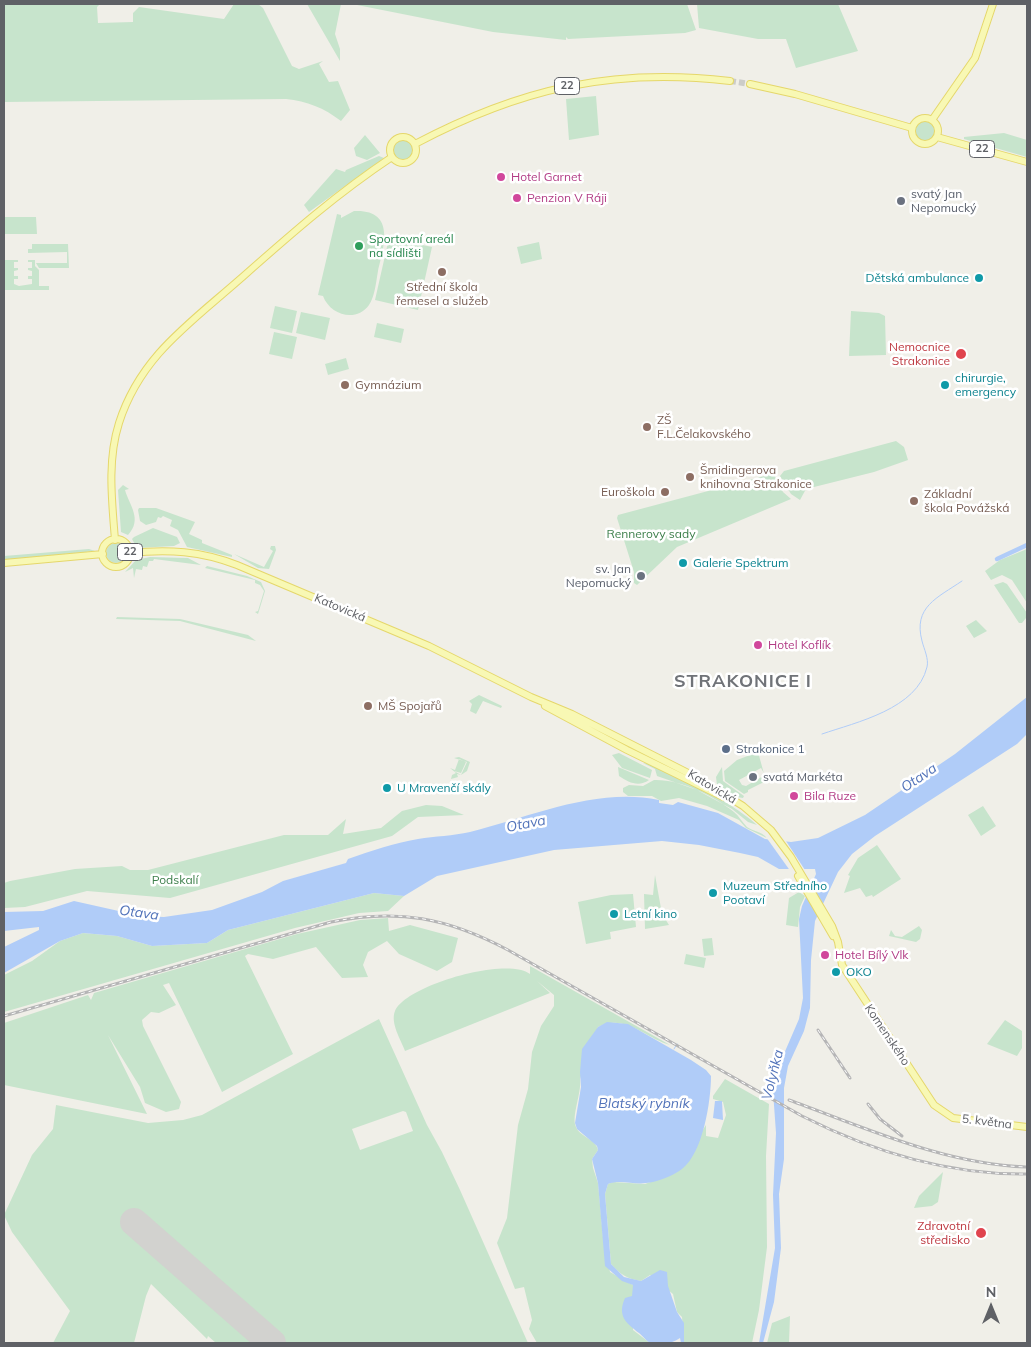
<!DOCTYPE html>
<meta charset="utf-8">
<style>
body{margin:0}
#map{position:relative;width:1031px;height:1347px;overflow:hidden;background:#f0efe8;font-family:Mulish,sans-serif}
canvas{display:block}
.frame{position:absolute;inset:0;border:5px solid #5f6166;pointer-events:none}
.north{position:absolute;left:966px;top:1282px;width:50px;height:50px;-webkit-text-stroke:4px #fff;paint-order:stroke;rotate:0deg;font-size:14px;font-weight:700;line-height:20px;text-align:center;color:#5f6166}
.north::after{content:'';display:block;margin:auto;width:18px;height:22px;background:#5f6166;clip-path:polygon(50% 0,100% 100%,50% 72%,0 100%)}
</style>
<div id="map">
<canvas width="1031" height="1347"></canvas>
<div class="frame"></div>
<div class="north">N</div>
</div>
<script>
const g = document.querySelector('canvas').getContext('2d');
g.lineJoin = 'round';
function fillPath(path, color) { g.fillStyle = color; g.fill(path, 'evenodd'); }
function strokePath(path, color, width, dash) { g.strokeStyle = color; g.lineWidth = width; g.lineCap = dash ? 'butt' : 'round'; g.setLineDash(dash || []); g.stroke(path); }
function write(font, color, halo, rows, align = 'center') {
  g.font = font + ' Mulish,sans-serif'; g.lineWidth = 5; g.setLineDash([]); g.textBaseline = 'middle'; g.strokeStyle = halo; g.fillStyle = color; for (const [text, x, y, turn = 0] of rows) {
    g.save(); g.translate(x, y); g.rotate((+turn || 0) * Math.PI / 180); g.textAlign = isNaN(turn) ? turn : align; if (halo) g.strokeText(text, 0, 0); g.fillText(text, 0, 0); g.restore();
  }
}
const green = new Path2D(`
 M4 4H100L97 7 98 23 133 22V13L139 7 224 19 234 4H258L263 8 292 66 299 69 323 61 319 64 329 82 338 81 350 110 341 121C324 108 307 101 286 99L4 102Z
 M307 4H341L335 34 340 49V61Z
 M352 4H687L696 30 685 33 568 39 566 37V40L493 32Z
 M697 4H838L858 51 796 68 786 39H758L699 28Z
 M596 96 599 135 569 140 566 99Z
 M915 131a10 10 0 1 1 20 0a10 10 0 1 1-20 0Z
 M1004 133 1027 140V157L964 139V137Z
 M365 135 380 153 367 160 356 156 354 148Z
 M393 150a10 10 0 1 1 20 0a10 10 0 1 1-20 0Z
 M379 156 384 158 309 212 304 205 336 169 345 172 346 170Z
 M354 211C396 209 384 246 378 271 376 282 375 296 369 305 356 323 330 315 323 296L318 295 337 214 341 215V218Z
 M4 217H36L37 234H4Z
 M389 238 432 247 418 310 375 300Z
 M539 242 542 259 521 264 517 247Z
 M32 244H68L69 268H39L36 263H67V252L28 253V249H32Z
 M4 260H18V262H14V268H18V270L14 271V276H18V279H14V284L19 286 32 284V279H28V276H32V271L28 270V268H32V262H28V260H35V266L39 270V286H49V290H4Z
 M275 306 297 311 292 333 270 328Z
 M851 311 879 313 885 316 886 355 849 356Z
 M301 312 330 318 325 340 296 333Z
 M377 323 404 329 401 343 374 337Z
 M274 332 297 337 292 359 269 354Z
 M346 358 349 369 328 375 325 364Z
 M896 441 904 447 908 460 874 472 806 489 800 500 791 494 780 476 784 471Z
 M772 474H774L783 492 791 499 677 547 637 585 634 583V572L617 518 618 515Z
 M123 485 129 489 125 490C129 505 143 519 128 535L121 532 118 490Z
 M139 508H156L195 522 189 534 202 540V543L232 555V557L187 547 178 530 170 526 172 520 163 516 161 518 158 517 156 522 146 525 140 521 138 510Z
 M153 528 177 537 180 543 174 546 137 548 132 539 134 537Z
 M106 553a10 10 0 1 1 20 0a10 10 0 1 1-20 0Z
 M271 546H275L276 550 269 569 258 568 234 554 264 567 273 551 270 549Z
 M89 549 95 551 4 560V556Z
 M1027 549V603L1012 580 1002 575 991 580 985 571 1000 560Z
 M150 557 188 558 201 565 154 559 153 561H149L147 567 143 566 142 570 136 569 134 578 133 568 125 572 136 560Z
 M207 566 247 576 261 582 265 591 258 614 255 612 258 611 264 591 260 585 255 583V580L205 568Z
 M1003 582 1007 584 1027 613 1026 618 1022 623H1019L994 585Z
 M117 617 180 619 248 635 256 641 180 621 116 619Z
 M976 620 987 631 974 638 966 626Z
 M479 695 502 706 501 708 483 701 476 714 470 711 472 704 469 701Z
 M758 752 766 781 748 790V792L744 794 725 781 724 771 737 760ZM761 768 765 775 746 786 742 785 739 780Z
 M619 753 652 770 650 778 622 768 612 755Z
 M459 757 470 762 467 771 461 775 457 774 458 777 451 779 452 775 456 773 450 768 455 770 459 759 466 762 461 773 454 771 461 775 467 762 454 758Z
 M643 763C667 765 740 808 757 825L748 822 732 809 697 790 657 776 655 769Z
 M618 767 649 780C639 787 629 783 619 776Z
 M722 767 723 781 744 796 743 798 731 796 717 785 716 777Z
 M654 780C680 779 714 796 734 812 739 816 742 822 747 827 754 832 761 831 767 838L746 828 739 820 707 806 679 798 661 801 652 796H628L623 792V788L629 785 643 786Z
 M426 805 442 806 464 815 418 817 392 836 170 898 87 891 25 907 4 908V883L10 881 75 869 122 866 130 870H148L284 835H328L346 819 343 834 381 828 402 811Z
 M983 806 996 826 981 836 968 815Z
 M877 845 901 879 873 897 872 895 866 897 860 888 844 893 850 876 848 875 858 858Z
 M655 875 662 914 669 925 645 929 644 894 653 895Z
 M799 892 805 896 800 907 798 927 786 925 789 898Z
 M374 893 404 896 388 911 359 913 295 928 4 1012V975L32 961 60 941 83 933 117 936 152 946 207 943 228 930Z
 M633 894 636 927 610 932 611 939 586 944 578 902 611 895Z
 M388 918 389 931 410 925 458 938 452 962 437 971 399 954 387 941 368 952 363 965 368 977 342 978 316 947 273 959 248 954 245 956 293 1054 222 1092 169 983 163 985 176 1005 159 1013 151 1012 142 1020 143 1026 181 1102 179 1109 166 1112 145 1103 140 1087 108 1035 147 1114 4 1085V1023L88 995 91 1000 94 993 297 934 360 920Z
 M919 926 922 930 920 939 916 942 889 936 891 930 895 936 902 937Z
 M712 938 714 955 704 956 702 939Z
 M686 954 706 958 704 968 684 964Z
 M530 966 670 1045C645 1038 624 1013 598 1027L580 1079C582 1093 571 1116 576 1127 580 1137 596 1139 598 1150L592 1159 593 1168 598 1183 603 1237 610 1272 633 1285V1330L650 1343H537L529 1329 532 1320 524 1287 515 1289 497 1243 507 1218 518 1125 528 1089 532 1052 541 1026 554 1006V995L537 981 550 993 405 1051C401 1040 390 1023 395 1011 406 985 507 956 530 974Z
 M379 1019 427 1125 442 1152 460 1190 528 1343H216L208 1336 207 1339 151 1284 146 1296 134 1343H53L70 1311 12 1232 4 1215 32 1155 53 1129 56 1105 148 1123 183 1120 202 1115ZM403 1111 406 1112 413 1131 360 1150 352 1129Z
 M1005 1020 1022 1031V1048L1017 1056 987 1044Z
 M725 1079 769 1104 766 1156 767 1247 759 1310 752 1343H684L682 1317 677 1312 673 1294 650 1275 641 1281C628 1279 619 1274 611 1264L605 1194 608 1184 613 1182 645 1184 675 1173 706 1125V1136L718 1138 726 1115 723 1102 713 1099V1096Z
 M943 1172 938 1202 932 1206 914 1208 919 1196Z
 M790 1316 789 1343H767L772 1323Z`);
const water = new Path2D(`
 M1027 697V734L1017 744 875 836 852 854 838 872 815 921 811 960 810 1008 804 1031 788 1066 784 1088V1159L779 1194 781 1248 774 1302 763 1343H759L775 1248 773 1195 776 1133 773 1091 780 1063 799 1019 803 998 799 919 802 906 816 874 815 869H779L758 857 740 853 699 845 662 841 554 850 437 876 404 896 374 893 228 930 207 943 152 946 117 936 83 933 60 941 4 973V947L39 930V927L4 931V912L43 911 74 901 141 916 164 917 212 910 262 892 283 881 346 863 348 859C371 851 394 843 418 839 435 836 453 836 470 832 531 817 595 787 659 800V803L673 805 678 802 718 813 765 839 791 842 818 838 865 815 955 754Z
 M607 1022 628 1024 691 1060 706 1070 711 1076C711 1101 703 1153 682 1169 673 1176 657 1182 646 1183 634 1185 620 1179 608 1184L605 1194 611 1264 624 1277 641 1281 660 1270 667 1272 668 1286 677 1312 684 1323V1343H681L680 1338C673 1343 661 1346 651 1343 647 1342 643 1336 639 1333 626 1323 617 1316 625 1298L632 1296 633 1285 622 1281 605 1266 598 1183 592 1159 598 1150 597 1146 577 1129 575 1123 581 1087 580 1072 582 1049 598 1027Z
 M715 1101H722L723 1120 713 1118Z`);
const pier = new Path2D(`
 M766 837 784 838 805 870 791 872Z`);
const stream = new Path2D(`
 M822 734C857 722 917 709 927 667 929 659 924 649 922 641 913 607 937 598 962 581
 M674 1049 677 1044`);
const canal = new Path2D(`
 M997 559 1027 545`);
const runway = new Path2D(`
 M134 1222 272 1343`);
const majorTunnel = new Path2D(`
 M730 81 750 84`);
const major = new Path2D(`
 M750 84 795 94 912 128
 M912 131a13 13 0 1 1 26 0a13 13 0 1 1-26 0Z
 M932 120 975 58 993 4
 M937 137 1027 162
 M390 150a13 13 0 1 1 26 0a13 13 0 1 1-26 0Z
 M415 144C519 89 612 67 730 81
 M102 553a14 14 0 1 1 28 0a14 14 0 1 1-28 0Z
 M115 540C112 501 107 461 119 423 140 357 189 324 239 280 290 235 335 195 392 157
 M130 553C168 549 201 551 237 565L429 646 531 697 572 714 696 777 743 806 771 830 791 857 832 926 838 942 842 965 934 1105 953 1118 1027 1127
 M4 563 103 554
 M545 706 627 750 723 797
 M798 876 833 936`);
const rail = new Path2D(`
 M4 1016 331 922C398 908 448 918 508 950L802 1116C873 1152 948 1175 1027 1174
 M818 1030 850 1078
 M789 1100C866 1128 944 1164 1026 1167
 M868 1104 880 1119 902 1136`);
const markers = [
 [501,177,5,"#d1479c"],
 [517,198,5,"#d1479c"],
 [901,201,5,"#6b7280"],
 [359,246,5,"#2e9e5b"],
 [442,272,5,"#8d6e63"],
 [979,278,5,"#0f9aa8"],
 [961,354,6,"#e0444e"],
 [345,385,5,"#8d6e63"],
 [945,385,5,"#0f9aa8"],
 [647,427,5,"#8d6e63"],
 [690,477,5,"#8d6e63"],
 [665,492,5,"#8d6e63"],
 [914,501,5,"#8d6e63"],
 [683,563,5,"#0f9aa8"],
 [641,576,5,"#6b7280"],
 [758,645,5,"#d1479c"],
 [368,706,5,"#8d6e63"],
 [726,749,5,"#5c6f8a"],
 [753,777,5,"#6b7280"],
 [387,788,5,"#0f9aa8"],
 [794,796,5,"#d1479c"],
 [713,893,5,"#0f9aa8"],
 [614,914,5,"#0f9aa8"],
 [825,955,5,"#d1479c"],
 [836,972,5,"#0f9aa8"],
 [981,1233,6,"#e0444e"]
];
const shields = [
 [567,86,25],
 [982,149,25],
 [130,552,25]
];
const shieldNames = [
 ["22",567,86],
 ["22",982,149],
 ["22",130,552]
];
const hotelNames = [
 ["Hotel Garnet",511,177],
 ["Penzion V Ráji",527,198],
 ["Hotel Koflík",768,645],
 ["Bila Ruze",804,796],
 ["Hotel Bílý Vlk",835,955]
];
const worshipNames = [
 ["svatý Jan",911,194],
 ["Nepomucký",911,208],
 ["sv. Jan",631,569,"right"],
 ["Nepomucký",631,583,"right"],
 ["svatá Markéta",763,777]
];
const leisureNames = [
 ["Sportovní areál",369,239],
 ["na sídlišti",369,253]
];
const cultureNames = [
 ["Dětská ambulance",969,278,"right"],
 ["chirurgie,",955,378],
 ["emergency",955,392],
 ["Galerie Spektrum",693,563],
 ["U Mravenčí skály",397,788],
 ["Muzeum Středního",723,886],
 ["Pootaví",723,900],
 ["Letní kino",624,914],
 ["OKO",846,972]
];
const educationNames = [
 ["Střední škola",442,287,"center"],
 ["řemesel a služeb",442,301,"center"],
 ["Gymnázium",355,385],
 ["ZŠ",657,420],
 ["F.L.Čelakovského",657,434],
 ["Šmidingerova",700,470],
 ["knihovna Strakonice",700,484],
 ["Euroškola",655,492,"right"],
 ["Základní",924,494],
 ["škola Povážská",924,508],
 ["MŠ Spojařů",378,706]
];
const healthNames = [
 ["Nemocnice",950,347],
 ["Strakonice",950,361],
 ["Zdravotní",970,1226],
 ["středisko",970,1240]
];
const parkNames = [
 ["Rennerovy sady",651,534],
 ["Podskalí",175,880]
];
const streetNames = [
 ["Katovická",340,608,23],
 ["Katovická",712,787,31],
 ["Komenského",887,1035,56],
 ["5. května",987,1122,7]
];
const serviceNames = [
 ["Strakonice 1",736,749]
];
const waterNames = [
 ["Otava",919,778,-34],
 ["Otava",526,824,-11],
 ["Otava",139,913,8],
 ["Volyňka",773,1075,-76],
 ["Blatský rybník",644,1104]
];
const districtNames = [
 ["STRAKONICE I",743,682]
];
fillPath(green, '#c7e4cc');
fillPath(water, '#b0ccf8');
fillPath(pier, '#f0efe8');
strokePath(stream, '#b0ccf8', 1);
strokePath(canal, '#b0ccf8', 4.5);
strokePath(runway, '#d2d2cf', 28);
strokePath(majorTunnel, '#ccccc8', 6, [6, 3]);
strokePath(major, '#e5d76b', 8);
strokePath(major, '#f8f8b4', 6);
strokePath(rail, '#b5b5b6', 3);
strokePath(rail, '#fff', 1, [4]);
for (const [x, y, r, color] of markers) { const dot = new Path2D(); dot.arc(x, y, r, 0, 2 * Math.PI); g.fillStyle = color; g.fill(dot); strokePath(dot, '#fff', 2); }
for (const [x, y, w] of shields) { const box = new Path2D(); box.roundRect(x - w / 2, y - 8.5, w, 17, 4); g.fillStyle = '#fff'; g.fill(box); strokePath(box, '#5f6166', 1); }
write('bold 11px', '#5f6166', null, shieldNames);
write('12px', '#b23c85', '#fff', hotelNames, 'left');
write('12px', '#5b616d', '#fff', worshipNames, 'left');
write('12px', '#27864d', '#fff', leisureNames, 'left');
write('12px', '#0d838f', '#fff', cultureNames, 'left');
write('12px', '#785e54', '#fff', educationNames, 'left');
write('12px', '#be3a42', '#fff', healthNames, 'right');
write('12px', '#3d7f4b', '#fff', parkNames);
write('12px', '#5f6166', '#fff', streetNames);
write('12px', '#4e5e75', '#fff', serviceNames, 'left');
write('italic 14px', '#5374ba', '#fff', waterNames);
g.letterSpacing = '1px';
write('bold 18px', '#707378', '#fff', districtNames);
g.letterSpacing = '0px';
</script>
